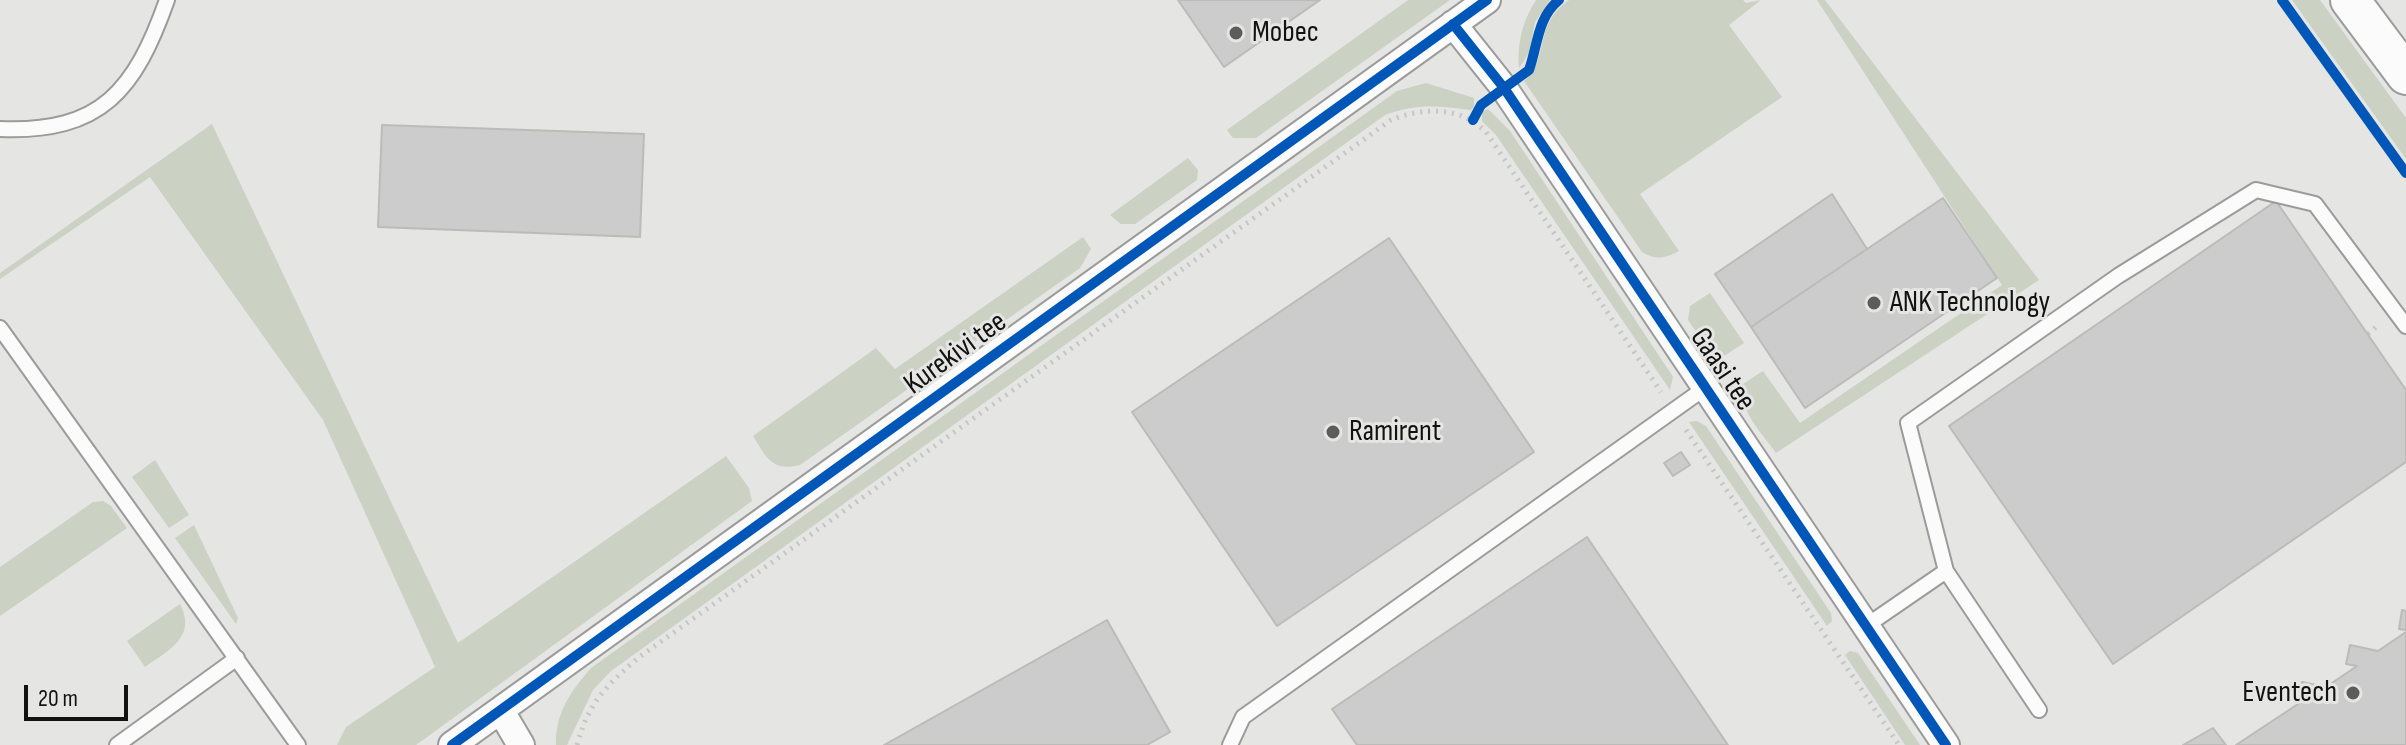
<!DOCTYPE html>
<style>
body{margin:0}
#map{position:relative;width:2406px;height:745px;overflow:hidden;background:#e5e5e4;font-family:"Sofia Sans Condensed",sans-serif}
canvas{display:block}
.scale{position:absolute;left:24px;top:685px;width:104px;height:36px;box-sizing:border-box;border:4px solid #121211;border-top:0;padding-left:10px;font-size:24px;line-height:28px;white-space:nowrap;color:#121211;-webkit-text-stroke:6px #e5e6e3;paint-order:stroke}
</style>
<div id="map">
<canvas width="2406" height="745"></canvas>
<div class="scale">20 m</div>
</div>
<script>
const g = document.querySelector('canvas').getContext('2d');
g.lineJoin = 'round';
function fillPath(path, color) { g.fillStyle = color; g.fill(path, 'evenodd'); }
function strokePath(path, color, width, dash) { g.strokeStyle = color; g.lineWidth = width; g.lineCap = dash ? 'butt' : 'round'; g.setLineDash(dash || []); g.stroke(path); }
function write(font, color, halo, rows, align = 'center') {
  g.font = font + ' "Sofia Sans Condensed",sans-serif'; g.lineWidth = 6; g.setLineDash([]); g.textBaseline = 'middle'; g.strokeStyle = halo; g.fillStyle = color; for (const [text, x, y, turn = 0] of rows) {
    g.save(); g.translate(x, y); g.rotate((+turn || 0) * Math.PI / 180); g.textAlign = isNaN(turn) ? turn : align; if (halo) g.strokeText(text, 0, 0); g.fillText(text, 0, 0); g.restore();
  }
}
const green = new Path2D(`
 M1408 0H1450L1256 138H1233L1227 130Z
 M1536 0H1550L1535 22 1529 53 1519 68C1517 43 1522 22 1536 0Z
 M1569 0H1743L1746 3 1761 0 1729 25 1782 97 1640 194 1679 251C1664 259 1656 260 1642 252L1524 81C1551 57 1532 26 1569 0Z
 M1817 0H1825L2039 280 1776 453C1763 434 1736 408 1743 384L1763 371 1800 423 2002 285Z
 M2292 0H2320L2406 118V159Z
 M1426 83 1474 98V107L1471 110C1439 106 1417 103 1385 115L611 671 593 690 567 745H556C555 713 571 691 591 668L1397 91Z
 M1488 109 1510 131 1673 377 1670 390 1496 135 1482 121V112Z
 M212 124 458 643 726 456 749 488 752 501 416 745H337L346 727 435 667 323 420 150 177 0 279V273Z
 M1188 158 1198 170 1197 180 1135 224H1121L1110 215Z
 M1083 237 1091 249 1080 268 800 465C772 472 766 457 753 436L876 348 895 369Z
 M1710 293 1744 343 1724 356 1713 357 1688 320 1690 306Z
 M1697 421 1706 426 1831 613 1832 621 1827 626 1689 422Z
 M155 460 189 515 169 528 132 477Z
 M103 501 111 506 127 528 0 616V567L93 502Z
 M194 525 238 618 236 624 175 538Z
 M180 604C197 637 169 650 145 667L127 641Z
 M1850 651 1858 653 1920 745H1905L1845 655Z`);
const building = new Path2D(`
 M1178 0H1320L1224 67Z
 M382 125 644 134 640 237 378 227Z
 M1832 194 1867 249 1751 327 1715 274Z
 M1943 198 1997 278 1805 408 1751 327Z
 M2276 201 2406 390V462L2113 664 1949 426Z
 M1389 238 1534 452 1277 626 1132 412Z
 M1681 452 1690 465 1673 476 1664 463Z
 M1587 537 1728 745H1357L1332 709Z
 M2402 610 2406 611V630L2399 629Z
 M1107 620 1170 732 1147 745H884Z
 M2406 632V745H2236L2304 700 2298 699 2302 682 2326 687 2357 666 2346 664 2350 645 2378 651Z
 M2213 728 2226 745H2183Z`);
const path = new Path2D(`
 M2368 334 2377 326
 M1686 430 1899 745
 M577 745C589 702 605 687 638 658L1391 120C1424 107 1460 106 1486 132L1661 392`);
const lane = new Path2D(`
 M0 129C102 133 135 90 167 0
 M0 328 298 745
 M1946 571 1908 423 2118 276 2256 190 2315 204 2406 326
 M1866 626 1946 571 2039 710
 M117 745 237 658
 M1230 745 1243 717 1705 388`);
const street = new Path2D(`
 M1453 24 1504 88 1946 745
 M501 711 521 745
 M452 745 1487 0`);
const secondary = new Path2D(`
 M2350 0 2406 75`);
const cycleway = new Path2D(`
 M2282 0 2406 173
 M1453 24 1504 88 1946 745
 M1473 120 1481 105 1529 70C1538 45 1537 18 1559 0
 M452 745 1487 0`);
const markers = [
 [1236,33,8,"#5c5c5b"],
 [1874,303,8,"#5c5c5b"],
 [1333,432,8,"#5c5c5b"],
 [2353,693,8,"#5c5c5b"]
];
const poiNames = [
 ["Mobec",1252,33],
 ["ANK Technology",1890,303],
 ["Ramirent",1349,432],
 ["Eventech",2337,693,"right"]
];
const streetNames = [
 ["Kurekivi tee",956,354,-36],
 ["Gaasi tee",1722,370,56]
];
fillPath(green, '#cbd1c3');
fillPath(building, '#cbcccb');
strokePath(building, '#bbbbba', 2);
strokePath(lane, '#9a9b9a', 18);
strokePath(street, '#9a9b9a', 30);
strokePath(secondary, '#9a9b9a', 42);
strokePath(path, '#c5c5c4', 5, [2, 6]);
strokePath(lane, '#fbfbfb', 14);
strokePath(street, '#fbfbfb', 26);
strokePath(secondary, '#fbfbfb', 38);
strokePath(cycleway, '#0057b8', 10);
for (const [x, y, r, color] of markers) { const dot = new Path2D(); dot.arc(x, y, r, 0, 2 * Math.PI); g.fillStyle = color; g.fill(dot); strokePath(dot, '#e5e6e3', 3); }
write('30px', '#121211', '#e5e6e3', poiNames, 'left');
write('30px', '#121211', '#e5e6e3', streetNames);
</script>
